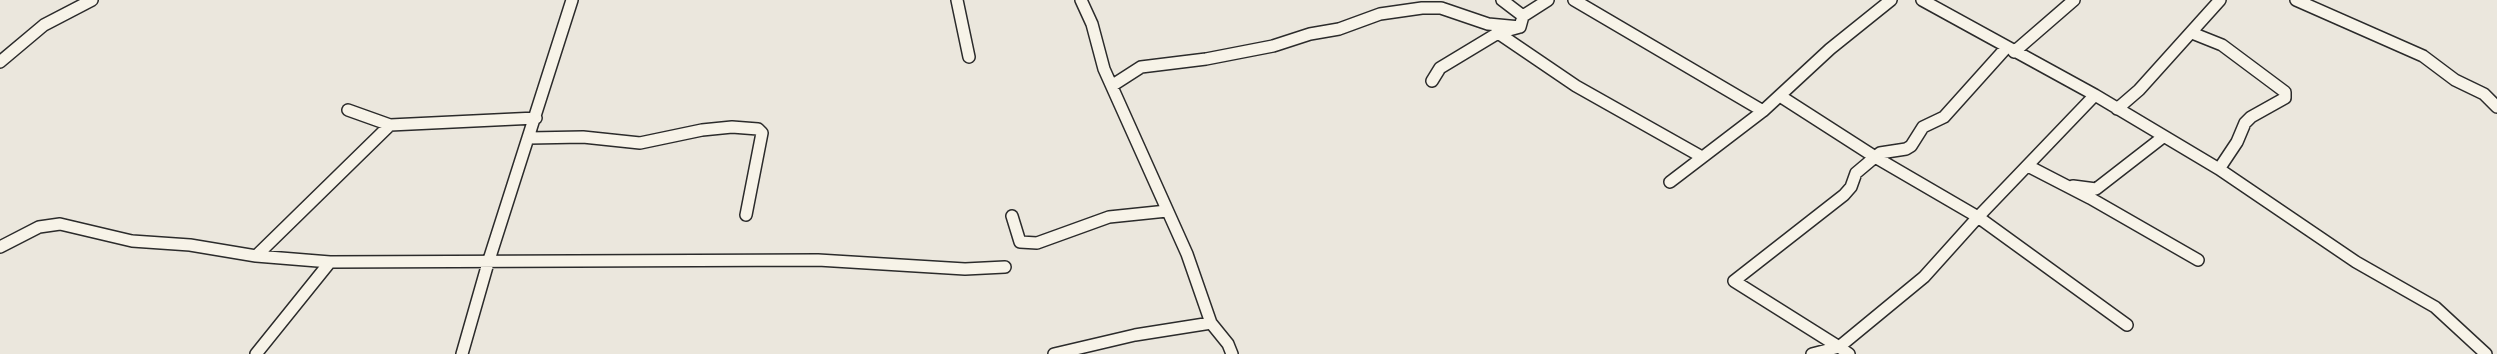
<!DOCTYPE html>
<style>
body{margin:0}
canvas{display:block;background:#ebe7dd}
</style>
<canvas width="2497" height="354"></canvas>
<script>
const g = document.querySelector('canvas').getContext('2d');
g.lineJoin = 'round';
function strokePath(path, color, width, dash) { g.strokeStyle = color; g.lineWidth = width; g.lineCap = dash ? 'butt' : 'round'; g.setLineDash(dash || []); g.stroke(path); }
const street = new Path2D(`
 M957 0 969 57
 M1081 0 1092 24 1104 69 1187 254 1211 323 1228 344 1232 354
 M1502 0 1523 16
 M1574 0 1763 111
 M1922 0 2095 95 2219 169 2356 262 2435 307 2486 354
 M2296 0 2423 56 2455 80 2484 94 2497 107
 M1498 33 1576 86 1702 157
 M2192 33 2222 45 2285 92V98L2251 117 2245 123 2237 142 2219 169
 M2014 52 2074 0
 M0 62 44 25 92 0
 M1432 81 1440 68 1498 33 1520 27 1523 16 1548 0
 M1113 85 1141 67 1206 59 1273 46 1310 34 1339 29 1380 14 1422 8H1441L1488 24 1520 27
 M2095 95 1978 217 2127 325
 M1780 96 1875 157
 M2117 109 2139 90 2220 0
 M348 110 390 125 536 118
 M529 138 583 137 640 143 702 130 732 127 758 129 762 133 746 215
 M1875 157 1978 217 1924 277 1839 347 1734 281 1844 195 1851 187 1856 173Z
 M1875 157 1880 153 1906 149 1911 146 1923 127 1944 117 2006 48
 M2028 166 2090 198 2198 260
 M1670 182 1763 111 1830 49 1891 0
 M2073 186 2096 189 2163 137
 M1012 216 1020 242 1037 243 1109 217 1167 211
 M0 247 39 227 60 224 132 241 190 245 256 256 330 262 818 260 965 269 1005 267
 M256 256 390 125
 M256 354 330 262
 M462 354 488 263 572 0
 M1054 354 1135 335 1211 323
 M1812 354 1839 347 1849 354`);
strokePath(street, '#2b2b2b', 14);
strokePath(street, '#f7f3e8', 11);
</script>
